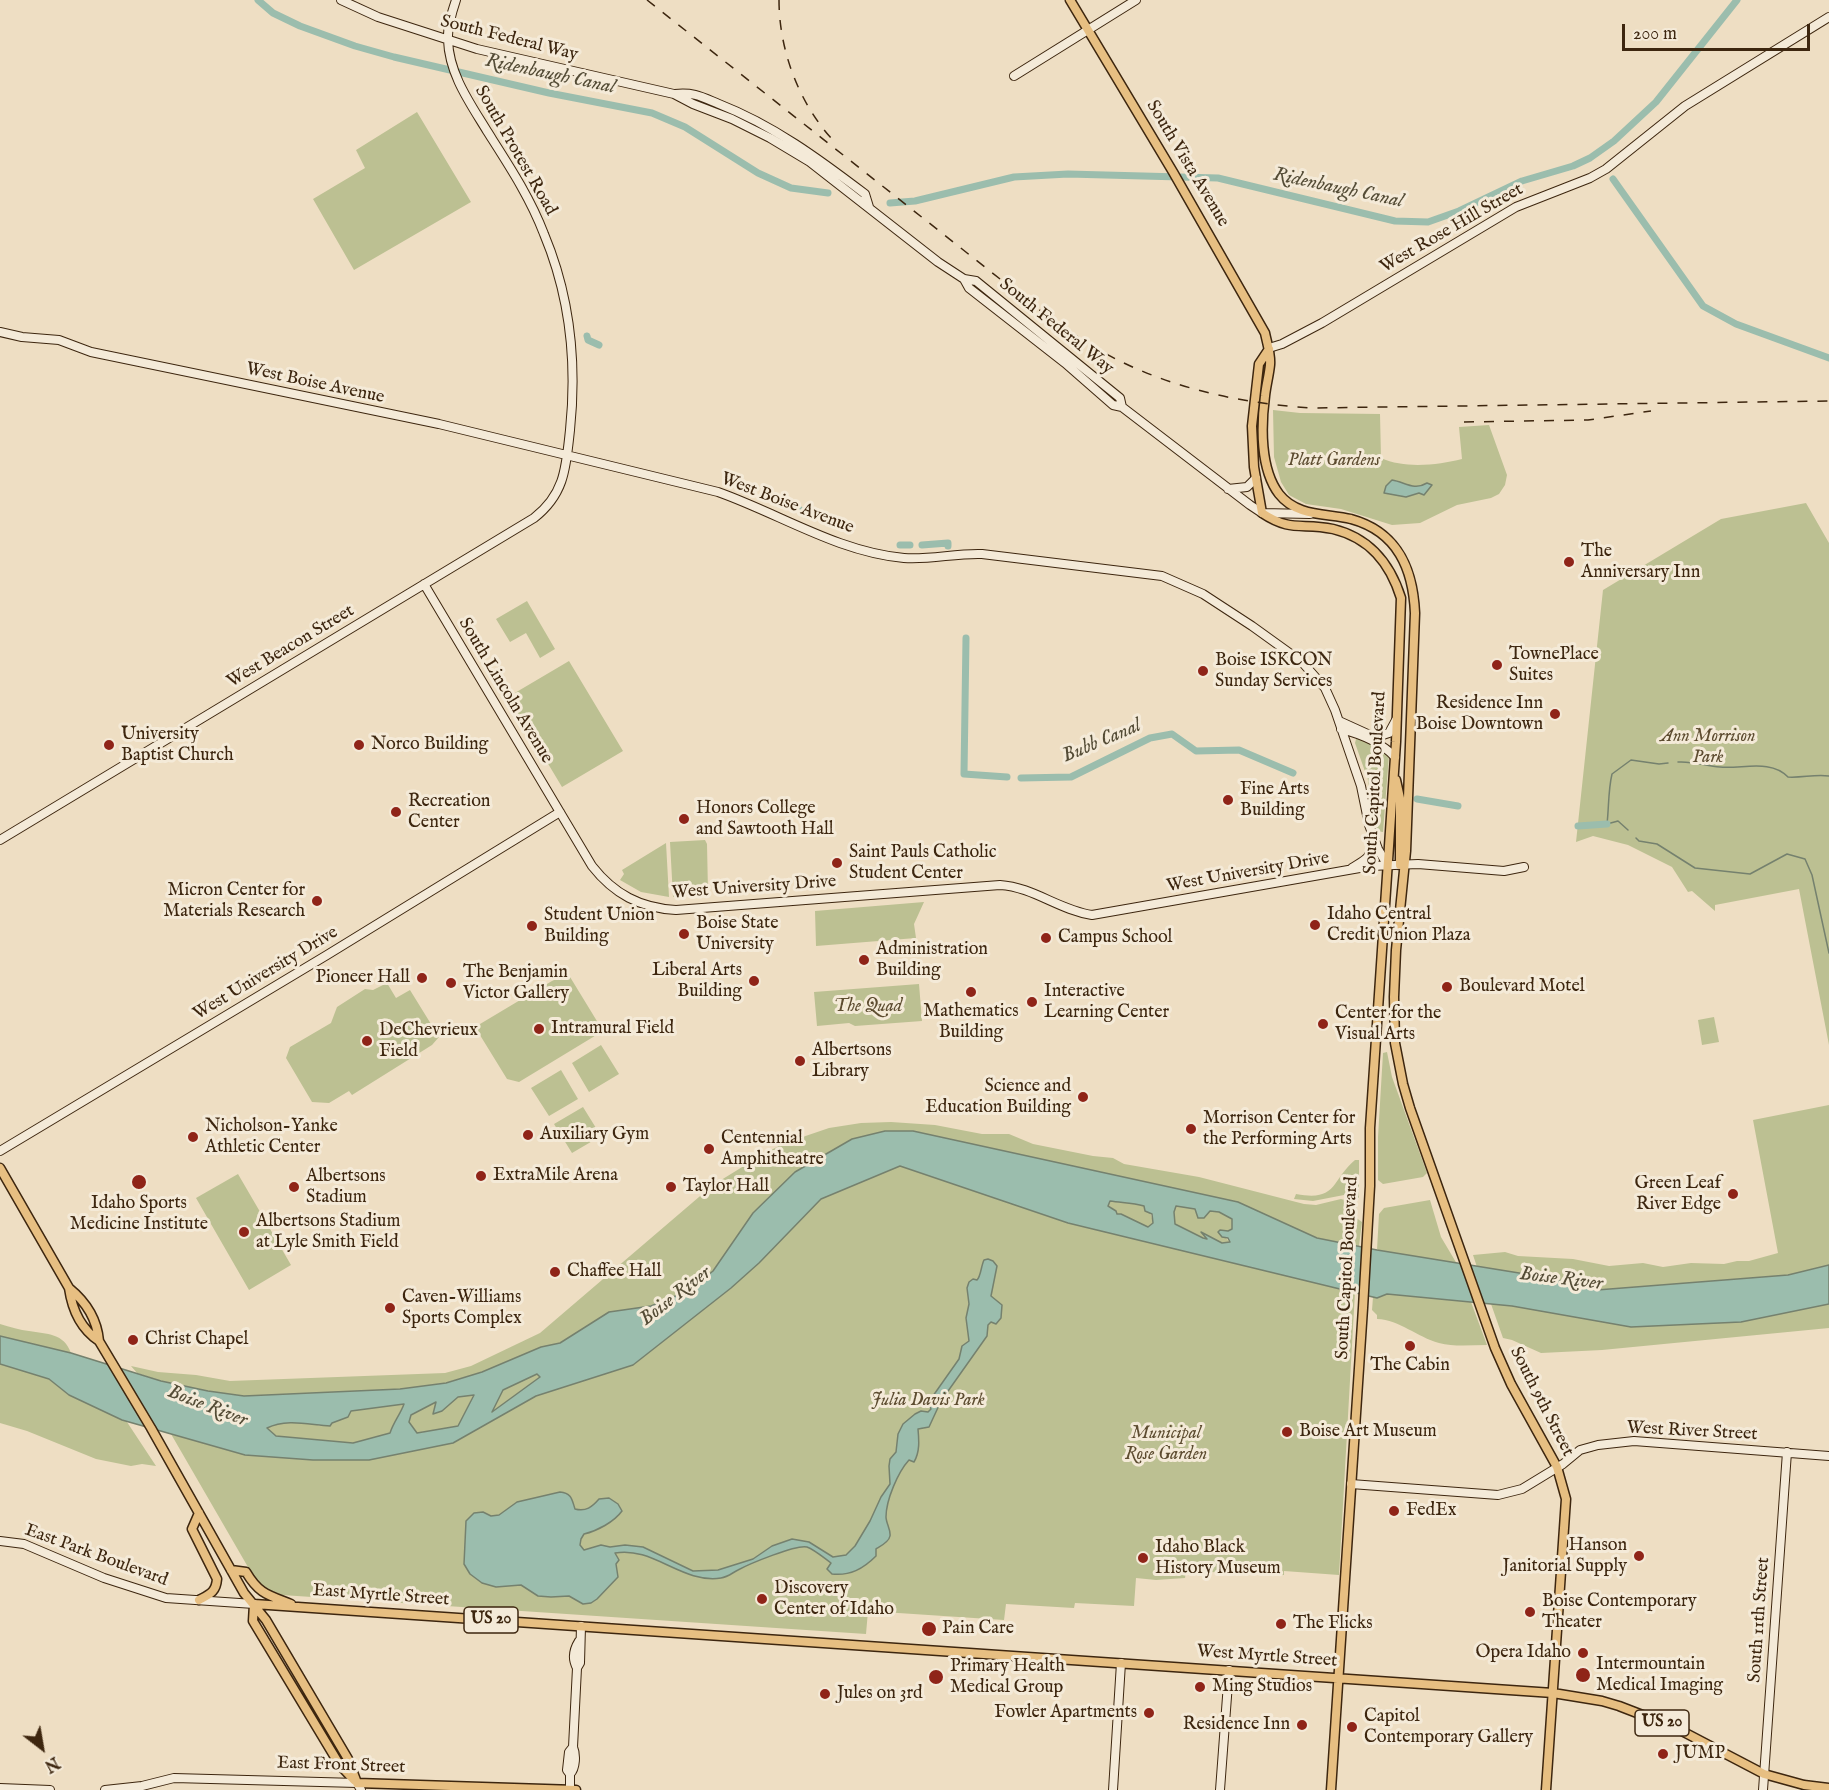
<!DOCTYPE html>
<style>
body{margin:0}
#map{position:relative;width:1829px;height:1790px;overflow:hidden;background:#eedec3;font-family:"IM FELL English",serif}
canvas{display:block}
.north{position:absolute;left:12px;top:1718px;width:60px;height:60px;-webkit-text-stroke:4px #f4ead8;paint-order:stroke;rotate:149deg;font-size:16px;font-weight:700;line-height:24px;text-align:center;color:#3d260f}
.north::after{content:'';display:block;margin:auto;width:21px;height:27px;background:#3d260f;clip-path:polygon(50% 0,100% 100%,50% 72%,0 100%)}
.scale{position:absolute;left:1622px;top:24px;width:188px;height:27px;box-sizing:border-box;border:3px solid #3d260f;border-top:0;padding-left:8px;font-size:18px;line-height:21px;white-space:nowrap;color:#3d260f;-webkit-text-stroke:4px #f4ead8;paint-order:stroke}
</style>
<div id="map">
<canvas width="1829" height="1790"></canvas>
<div class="north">N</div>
<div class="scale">200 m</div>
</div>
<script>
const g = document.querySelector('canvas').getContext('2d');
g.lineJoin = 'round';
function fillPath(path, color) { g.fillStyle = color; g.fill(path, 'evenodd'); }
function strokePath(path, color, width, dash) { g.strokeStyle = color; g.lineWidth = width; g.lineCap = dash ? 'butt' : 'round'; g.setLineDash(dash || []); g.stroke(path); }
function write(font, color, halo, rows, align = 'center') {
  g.font = font + ' "IM FELL English",serif'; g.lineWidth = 6; g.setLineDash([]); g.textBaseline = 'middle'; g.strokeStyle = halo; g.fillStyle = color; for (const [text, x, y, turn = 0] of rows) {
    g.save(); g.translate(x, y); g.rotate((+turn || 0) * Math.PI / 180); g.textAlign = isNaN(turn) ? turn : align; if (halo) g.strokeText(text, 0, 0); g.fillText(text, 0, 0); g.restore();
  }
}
const green = new Path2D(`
 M417 112 471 202 354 270 313 199 365 168 356 150Z
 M1273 410 1300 413 1380 414 1381 458C1405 469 1438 465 1462 459L1459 427 1489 425 1507 475 1505 485 1499 494 1491 498 1457 505 1420 523 1392 525 1341 509 1306 504 1289 495 1281 482 1274 457Z
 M1806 503 1829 543V1045L1799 889 1715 905V911L1692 891 1688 892 1672 867 1628 845 1593 836 1576 842 1603 590 1721 519Z
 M527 601 555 649 540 658 526 633 510 642 496 619Z
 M569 661 623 751 562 787 508 697Z
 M1359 738 1384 750 1389 755 1383 832 1376 831 1368 780 1355 743 1356 739Z
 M705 840 707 844 708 892 704 894 673 897 670 842Z
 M666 843 669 897 641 892 620 880 624 874 622 870Z
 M924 902 914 924 916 938 816 946 815 911Z
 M567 972 603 1031 519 1082 507 1079 475 1027Z
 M387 983 396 998 410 990 439 1037 432 1045 352 1095 349 1091 329 1103 312 1102 286 1058 290 1047 331 1023 337 1007 365 989 373 990Z
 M919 984 922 1021 855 1026 849 1023 817 1026 814 992Z
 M1714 1017 1719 1042 1702 1045 1698 1020Z
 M601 1045 619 1074 589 1092 572 1063Z
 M1387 1052 1392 1077 1427 1173 1423 1177 1383 1184 1378 1180V1137L1383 1053Z
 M561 1070 578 1099 549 1116 531 1088Z
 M1829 1105V1265L1788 1275 1597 1290 1550 1278 1477 1267 1473 1255 1505 1252 1518 1256 1573 1259 1609 1266 1643 1263 1663 1267 1691 1263 1724 1264 1737 1261H1749L1778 1253 1753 1120Z
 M583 1107 601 1136 572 1153 554 1124Z
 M891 1122 935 1125 982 1134H1009L1033 1144 1093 1156 1113 1158 1124 1164 1199 1177 1304 1204 1316 1205 1341 1199 1357 1203 1355 1217 1362 1222 1359 1246 1317 1238 1238 1202 913 1131H885L728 1251 713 1271 690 1290 651 1306 609 1312 560 1343 541 1347 482 1372 445 1383 400 1389 245 1396 208 1391 161 1381 137 1373 131 1366 158 1372 196 1375 230 1381 445 1373 471 1366 540 1333 713 1185 765 1153 785 1143 829 1128 861 1123Z
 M1355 1160H1359V1198L1344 1195 1313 1201 1294 1199 1296 1194C1338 1202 1331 1180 1355 1160Z
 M900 1166 1068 1223 1355 1292 1339 1575 1284 1571V1575L1186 1571 1185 1578 1156 1580 1136 1578 1134 1606 1075 1603 1074 1608 1006 1604 1004 1620 868 1611 866 1634 282 1595 266 1589 252 1574 171 1434 245 1455 453 1443 536 1396 633 1365 731 1288 759 1263 821 1199Z
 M238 1174 291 1265 249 1290 196 1198Z
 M1430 1200 1441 1237 1457 1264 1377 1250 1379 1214 1384 1208Z
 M1110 1201C1129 1204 1150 1198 1153 1223L1148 1227 1117 1214 1116 1211 1108 1205Z
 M1176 1206 1195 1209 1198 1217 1203 1218 1209 1211 1219 1212 1232 1219 1233 1229 1224 1236 1230 1242 1222 1243 1203 1233 1208 1240 1203 1238 1175 1224 1174 1212Z
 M1387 1294 1471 1302 1487 1345C1471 1345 1454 1347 1439 1343 1417 1337 1400 1320 1377 1319V1315L1372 1310 1373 1297 1377 1298Z
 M1491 1304 1512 1306 1787 1312 1829 1304V1328L1602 1350 1541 1353 1512 1340 1503 1338Z
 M0 1324C10 1327 20 1330 29 1331 47 1334 64 1333 71 1353L0 1336Z
 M0 1364 49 1379 69 1395 127 1422 156 1466 142 1464 131 1466 96 1459 27 1431 0 1423Z
 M537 1374 540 1377 491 1414 503 1390Z
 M474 1394 458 1426 416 1433 409 1422 411 1415 436 1402 433 1413 442 1411 458 1396Z
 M404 1403C400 1415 394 1421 390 1433L353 1443 276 1436 267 1428C280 1421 306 1420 320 1426L345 1417 351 1411Z`);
const water = new Path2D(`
 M1392 480C1405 482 1414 491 1427 483L1432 485 1424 495 1419 493 1406 497 1384 493 1386 486Z
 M885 1131H913L1238 1202 1317 1238 1377 1250 1550 1278 1597 1290 1788 1275 1829 1265V1304L1741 1322 1631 1327 1512 1306 1387 1294 1377 1298 1068 1223 900 1166 821 1199 759 1263 731 1288 633 1365 536 1396 453 1443 369 1460H313L245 1455 122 1420 69 1395 49 1379 0 1364V1336L71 1353 161 1381 208 1391 244 1396 400 1389 446 1383 482 1372 541 1347 560 1343 609 1312 651 1306 690 1290 713 1271 753 1213 795 1172 852 1139ZM1110 1201C1122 1203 1132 1202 1144 1206L1145 1211 1152 1214 1153 1223 1148 1227 1121 1214H1117L1116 1211 1108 1206ZM1176 1206 1195 1209 1198 1218H1204L1210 1211 1219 1212 1232 1219V1229L1228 1231 1220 1230 1218 1232 1222 1237 1228 1238 1230 1242 1222 1243 1201 1232 1207 1239 1203 1238 1175 1224 1174 1212ZM537 1374 540 1377 492 1412 503 1390ZM474 1395 458 1426 417 1433 409 1422 411 1415 436 1402 433 1414 442 1411 458 1397ZM404 1404C400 1415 394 1421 390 1433L353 1443 276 1436 267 1428C287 1418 310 1425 330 1426L332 1423 348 1417 351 1411Z
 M988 1259 993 1261 997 1266 991 1296 1002 1305 1001 1318 996 1324 991 1322 988 1325 987 1336 941 1401 929 1427 918 1429C919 1440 920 1452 914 1462L909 1460C898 1472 886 1500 886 1517 886 1523 891 1530 890 1536 889 1542 881 1546 876 1549V1556C863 1569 850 1576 832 1574L827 1569 831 1563C824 1558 815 1550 807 1547 797 1544 749 1564 738 1570 732 1573 728 1577 721 1578 682 1584 653 1546 615 1553L619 1560 616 1564 618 1577 597 1599 591 1603 583 1604 569 1596 551 1597 538 1596 521 1585 496 1587 482 1583 470 1574 464 1564 466 1521 474 1513 483 1512 491 1516 499 1515 517 1502 560 1492C572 1493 572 1500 575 1509 586 1512 592 1507 599 1499L609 1498 618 1504 622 1511C614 1522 597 1531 584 1534L581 1539 580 1545 584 1550 601 1545 610 1547 625 1545 643 1547 693 1571 718 1570 753 1559 772 1546 792 1539 809 1542 833 1557 846 1555 855 1546 870 1521 881 1497 890 1484 889 1466 890 1459 896 1452 898 1434 903 1424 915 1414 921 1411 928 1412 931 1409 928 1403 959 1359 962 1346 969 1341 966 1318 969 1304 967 1288 969 1282 973 1279 977 1280C981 1276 981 1266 984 1260Z`);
const stream = new Path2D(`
 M1678 762C1693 761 1706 766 1720 767 1743 769 1771 759 1788 777 1802 778 1815 774 1829 776
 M1628 830 1618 821 1607 824C1609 807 1608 791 1612 774L1631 760 1659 764 1668 763
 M1636 838 1639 841 1657 844 1695 868 1750 874 1787 854 1805 859 1812 875 1829 953`);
const canal = new Path2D(`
 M258 0 273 13 300 26 355 46 394 57 549 93 652 113 685 127 758 173 791 188 828 193
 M1613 179 1703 306 1736 324 1829 358
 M890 203 915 201 1014 177 1068 174 1218 178 1395 221 1428 222 1459 211 1522 181 1573 166 1590 158 1614 141 1656 102 1737 0
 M587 336 588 340 599 345
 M798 509 810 515
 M900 545H910
 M922 545 948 543V546
 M966 638 964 774 1007 777
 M1021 778 1071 777 1150 738 1172 734 1196 751 1239 750 1293 773
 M1417 799 1458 806
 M1578 826 1607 824`);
const secondary = new Path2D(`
 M341 0 378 17 477 49 674 94 693 104 732 119 770 138 810 162 938 262 964 279 976 281 1120 398 1122 407
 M1014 76 1136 0
 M675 94C694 92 702 97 719 104 773 125 819 159 865 194L869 207
 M964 279 969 288 1065 363 1113 405 1122 407 1250 505 1262 513 1310 514
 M0 332 22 337 59 340 91 352 439 424 718 492C780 514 838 552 904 558 930 560 956 553 982 554L1162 576 1203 594 1252 626 1302 662 1325 688 1335 710 1361 786 1369 825 1378 849 1388 866
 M1269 348 1282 344 1322 323 1516 207 1590 178 1606 169 1685 106 1829 17
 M1228 489 1247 487 1256 478
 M424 584 592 866C614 894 640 908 676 910L1000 885C1033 887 1059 910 1092 915L1371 866 1418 864 1504 871 1524 867
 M1339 721 1372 736 1377 737 1389 733 1396 720
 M1341 729C1360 734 1382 743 1395 757
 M0 840 534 518C565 494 566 467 570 430 577 363 570 296 544 234 530 197 508 164 487 131 470 103 449 74 448 40 447 27 452 12 456 0
 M1352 868C1368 858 1372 858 1371 839
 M0 1151 327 955 560 812
 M1351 1484 1498 1495 1522 1489 1563 1464 1580 1450 1598 1445 1634 1441 1829 1456
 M0 1541 24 1544 104 1578 166 1598 254 1604
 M577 1668C572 1659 574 1649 579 1641
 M570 1774C576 1768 576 1754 573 1747L577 1668 580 1663 581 1626
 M0 1788 50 1790
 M105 1790 142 1786 174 1778 357 1783 361 1790
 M570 1790V1774L567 1770 569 1752 573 1747
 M1113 1790 1121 1663
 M1220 1790 1229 1670
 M1763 1790 1787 1452`);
const primary = new Path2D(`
 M1070 0 1173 172 1265 333C1267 343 1271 354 1270 365 1269 375 1266 386 1265 396 1261 426 1260 469 1279 494 1297 517 1326 513 1351 519 1398 532 1413 569 1415 613L1406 851 1396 950 1394 997 1395 1043 1403 1084 1410 1108 1495 1348 1511 1384 1557 1467 1566 1499 1546 1790
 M1269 349 1259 364 1252 426 1254 467 1262 513C1292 533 1302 522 1333 529 1370 538 1390 563 1401 598L1396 742 1370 1128V1186L1363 1308 1331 1790
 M1396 780 1400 798V865
 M0 1168 69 1288C85 1301 97 1319 99 1341
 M69 1288C72 1309 81 1329 99 1341L151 1428 244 1593 266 1620 348 1759 357 1783
 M199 1513 192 1529 217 1579C216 1592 210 1594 199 1600
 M231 1570 246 1572C259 1594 268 1595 291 1604
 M254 1604 1553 1693 1602 1701 1619 1706 1676 1728 1764 1774 1804 1785 1829 1788
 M254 1604 253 1621 339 1764 354 1780
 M357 1783 576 1790`);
const rail = new Path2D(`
 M647 0 1038 309C1058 323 1078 338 1099 350 1164 387 1237 403 1311 408L1829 401
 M779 0C779 49 798 101 831 138
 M1464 422 1588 420 1651 411`);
const markers = [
 [1569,562,6,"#8f2418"],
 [1497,665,6,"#8f2418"],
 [1203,671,6,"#8f2418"],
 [1555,714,6,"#8f2418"],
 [109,745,6,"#8f2418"],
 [359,745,6,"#8f2418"],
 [1228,800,6,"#8f2418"],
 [396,812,6,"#8f2418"],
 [684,819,6,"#8f2418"],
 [837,863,6,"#8f2418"],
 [317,901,6,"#8f2418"],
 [1315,925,6,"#8f2418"],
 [532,926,6,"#8f2418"],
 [684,934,6,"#8f2418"],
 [1046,938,6,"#8f2418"],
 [864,960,6,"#8f2418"],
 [422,978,6,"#8f2418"],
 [754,981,6,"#8f2418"],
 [451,983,6,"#8f2418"],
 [1447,987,6,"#8f2418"],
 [971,992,6,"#8f2418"],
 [1032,1002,6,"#8f2418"],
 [1323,1024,6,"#8f2418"],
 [539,1029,6,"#8f2418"],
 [367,1041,6,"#8f2418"],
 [800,1061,6,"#8f2418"],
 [1083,1097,6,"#8f2418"],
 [1191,1129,6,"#8f2418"],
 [528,1135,6,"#8f2418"],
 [193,1137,6,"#8f2418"],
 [709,1149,6,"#8f2418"],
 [481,1176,6,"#8f2418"],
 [139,1182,8,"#8f2418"],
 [294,1187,6,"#8f2418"],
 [671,1187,6,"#8f2418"],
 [1733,1194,6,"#8f2418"],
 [244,1232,6,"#8f2418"],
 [555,1272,6,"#8f2418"],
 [390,1308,6,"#8f2418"],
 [133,1340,6,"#8f2418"],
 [1410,1346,6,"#8f2418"],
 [1287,1432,6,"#8f2418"],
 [1394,1511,6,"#8f2418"],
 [1639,1556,6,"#8f2418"],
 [1143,1558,6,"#8f2418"],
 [762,1599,6,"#8f2418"],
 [1530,1612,6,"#8f2418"],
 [1281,1624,6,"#8f2418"],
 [929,1629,8,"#8f2418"],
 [1583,1653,6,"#8f2418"],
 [1583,1675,8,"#8f2418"],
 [936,1677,8,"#8f2418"],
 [1200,1687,6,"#8f2418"],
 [825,1694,6,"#8f2418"],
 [1149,1713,6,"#8f2418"],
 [1302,1725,6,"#8f2418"],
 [1352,1727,6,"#8f2418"],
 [1663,1754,6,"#8f2418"]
];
const shields = [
 [491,1620,54],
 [1662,1723,54]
];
const shieldNames = [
 ["US 20",491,1620],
 ["US 20",1662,1723]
];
const streetNames = [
 ["South Federal Way",509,39,14],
 ["South Protest Road",515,151,60],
 ["South Vista Avenue",1187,164,59],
 ["West Rose Hill Street",1452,229,-30],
 ["South Federal Way",1056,327,39],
 ["West Boise Avenue",315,384,12],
 ["West Boise Avenue",787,504,21],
 ["West Beacon Street",291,647,-31],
 ["South Lincoln Avenue",505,691,59],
 ["South Capitol Boulevard",1376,783,-87],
 ["West University Drive",1248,873,-10],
 ["West University Drive",754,888,-4],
 ["West University Drive",266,974,-31],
 ["South Capitol Boulevard",1348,1268,-87],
 ["South 9th Street",1541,1402,63],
 ["West River Street",1692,1432,3],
 ["East Park Boulevard",96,1556,20],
 ["East Myrtle Street",381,1596,4],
 ["South 11th Street",1760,1620,-86],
 ["West Myrtle Street",1267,1657,4],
 ["East Front Street",341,1766,2]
];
const parkNames = [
 ["Platt Gardens",1334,461],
 ["Ann Morrison",1708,737],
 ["Park",1708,758],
 ["The Quad",868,1007],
 ["Julia Davis Park",928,1401],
 ["Municipal",1166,1434],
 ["Rose Garden",1166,1455]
];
const poiNames = [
 ["The",1581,552],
 ["Anniversary Inn",1581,573],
 ["TownePlace",1509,655],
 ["Suites",1509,676],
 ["Boise ISKCON",1215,661],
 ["Sunday Services",1215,682],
 ["Residence Inn",1543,704,"right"],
 ["Boise Downtown",1543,725,"right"],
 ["University",121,735],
 ["Baptist Church",121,756],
 ["Norco Building",371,745],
 ["Fine Arts",1240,790],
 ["Building",1240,811],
 ["Recreation",408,802],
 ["Center",408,823],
 ["Honors College",696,809],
 ["and Sawtooth Hall",696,830],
 ["Saint Pauls Catholic",849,853],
 ["Student Center",849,874],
 ["Micron Center for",305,891,"right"],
 ["Materials Research",305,912,"right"],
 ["Idaho Central",1327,915],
 ["Credit Union Plaza",1327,936],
 ["Student Union",544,916],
 ["Building",544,937],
 ["Boise State",696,924],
 ["University",696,945],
 ["Campus School",1058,938],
 ["Administration",876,950],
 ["Building",876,971],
 ["Liberal Arts",742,971,"right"],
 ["Building",742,992,"right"],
 ["The Benjamin",463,973],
 ["Victor Gallery",463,994],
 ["Pioneer Hall",410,978,"right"],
 ["Boulevard Motel",1459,987],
 ["Interactive",1044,992],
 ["Learning Center",1044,1013],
 ["Mathematics",971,1012,"center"],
 ["Building",971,1033,"center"],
 ["Center for the",1335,1014],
 ["Visual Arts",1335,1035],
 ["Intramural Field",551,1029],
 ["DeChevrieux",379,1031],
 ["Field",379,1052],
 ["Albertsons",812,1051],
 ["Library",812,1072],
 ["Science and",1071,1087,"right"],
 ["Education Building",1071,1108,"right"],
 ["Morrison Center for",1203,1119],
 ["the Performing Arts",1203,1140],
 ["Nicholson-Yanke",205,1127],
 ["Athletic Center",205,1148],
 ["Auxiliary Gym",540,1135],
 ["Centennial",721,1139],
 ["Amphitheatre",721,1160],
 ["ExtraMile Arena",493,1176],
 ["Albertsons",306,1177],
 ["Stadium",306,1198],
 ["Green Leaf",1721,1184,"right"],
 ["River Edge",1721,1205,"right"],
 ["Taylor Hall",683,1187],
 ["Idaho Sports",139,1204,"center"],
 ["Medicine Institute",139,1225,"center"],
 ["Albertsons Stadium",256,1222],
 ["at Lyle Smith Field",256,1243],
 ["Chaffee Hall",567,1272],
 ["Caven-Williams",402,1298],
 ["Sports Complex",402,1319],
 ["Christ Chapel",145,1340],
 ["The Cabin",1410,1366,"center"],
 ["Boise Art Museum",1299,1432],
 ["FedEx",1406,1511],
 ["Hanson",1627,1546,"right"],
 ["Janitorial Supply",1627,1567,"right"],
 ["Idaho Black",1155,1548],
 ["History Museum",1155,1569],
 ["Discovery",774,1589],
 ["Center of Idaho",774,1610],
 ["Boise Contemporary",1542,1602],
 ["Theater",1542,1623],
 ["The Flicks",1293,1624],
 ["Pain Care",942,1629],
 ["Opera Idaho",1571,1653,"right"],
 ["Intermountain",1596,1665],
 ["Medical Imaging",1596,1686],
 ["Primary Health",950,1667],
 ["Medical Group",950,1688],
 ["Ming Studios",1212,1687],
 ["Jules on 3rd",837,1694],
 ["Fowler Apartments",1137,1713,"right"],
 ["Capitol",1364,1717],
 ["Contemporary Gallery",1364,1738],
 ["Residence Inn",1290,1725,"right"],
 ["JUMP",1675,1754]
];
const waterNames = [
 ["Ridenbaugh Canal",550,75,12],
 ["Ridenbaugh Canal",1338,189,12],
 ["Bubb Canal",1102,742,-23],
 ["Boise River",1561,1280,7],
 ["Boise River",676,1297,-38],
 ["Boise River",207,1407,21]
];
fillPath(green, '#bcc092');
fillPath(water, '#9bbdad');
strokePath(water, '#75816e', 1.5);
strokePath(stream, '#75816e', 1.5);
strokePath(canal, '#9bbdad', 7);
strokePath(secondary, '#3d260f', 10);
strokePath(primary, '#3d260f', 11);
strokePath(secondary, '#f4ead8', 8);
strokePath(primary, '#e7bf82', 8);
strokePath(rail, '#3d260f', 1.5, [10, 10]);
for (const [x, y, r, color] of markers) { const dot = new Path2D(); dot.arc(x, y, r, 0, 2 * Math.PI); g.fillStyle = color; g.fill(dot); strokePath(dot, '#f4ead8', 2); }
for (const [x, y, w] of shields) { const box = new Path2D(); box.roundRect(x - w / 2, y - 13, w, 26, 4.5); g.fillStyle = '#f4ead8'; g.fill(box); strokePath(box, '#3d260f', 1.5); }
write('bold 16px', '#3d260f', null, shieldNames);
write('18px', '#3d260f', '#f4ead8', streetNames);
write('italic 18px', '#5d4c30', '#f4ead8', parkNames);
write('18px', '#3d260f', '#f4ead8', poiNames, 'left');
write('italic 20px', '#544c36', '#f4ead8', waterNames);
</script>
